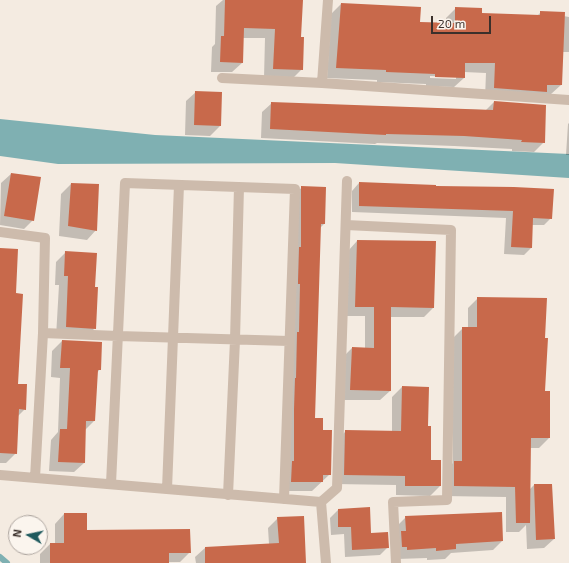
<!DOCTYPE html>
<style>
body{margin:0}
#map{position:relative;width:569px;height:563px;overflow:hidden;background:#f4ebe1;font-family:"Exo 2",sans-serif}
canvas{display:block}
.north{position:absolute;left:8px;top:515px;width:40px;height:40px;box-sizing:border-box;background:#fbf5ee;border:1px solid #aea6a0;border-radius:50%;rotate:279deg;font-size:11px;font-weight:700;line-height:16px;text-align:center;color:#3b302b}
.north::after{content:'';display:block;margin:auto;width:14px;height:18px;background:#1f5a5e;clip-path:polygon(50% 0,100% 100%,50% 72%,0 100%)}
.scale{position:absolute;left:431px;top:16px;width:60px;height:18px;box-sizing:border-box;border:2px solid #3b302b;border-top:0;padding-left:5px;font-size:12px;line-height:14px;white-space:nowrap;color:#3b302b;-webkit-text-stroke:3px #fbf5ee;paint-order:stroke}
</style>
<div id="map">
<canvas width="569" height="563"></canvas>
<div class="north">N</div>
<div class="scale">20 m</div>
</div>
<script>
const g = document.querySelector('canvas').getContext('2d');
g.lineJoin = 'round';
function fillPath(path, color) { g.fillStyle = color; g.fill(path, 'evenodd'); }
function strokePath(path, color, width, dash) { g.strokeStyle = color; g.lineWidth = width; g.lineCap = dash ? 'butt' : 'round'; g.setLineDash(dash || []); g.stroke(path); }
const water = new Path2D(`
 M0 119 155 135 569 154V178L335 163 58 164 0 156Z`);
const shadow = new Path2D(`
 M223 0H302L300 38 302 69 292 79 264 78 265 38H243L242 63 232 72H211L212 47 215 44 216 6Z
 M341 4 419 23 446 24V18L456 8 481 14 537 16 541 12 569 17V52H562L561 85 551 94 485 98 486 73 464 72V78L454 87 426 86V84L377 82V80L327 78 331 14ZM430 76 456 77V79L430 78Z
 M196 92 220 126 210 136 185 135 186 101Z
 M494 102 544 142 534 152 512 151V149L454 146 377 143 375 144 261 138 262 112 272 103 486 110Z
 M569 123V155H566L568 124Z
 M11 174 34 219 24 229 0 225 1 183Z
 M359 183 435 187 551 218 544 225H532L531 248 524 255 504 254 506 218 352 212V191Z
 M71 184 96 230 87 240 59 236 61 194Z
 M302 187 324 224 319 229 314 419 322 431 330 474 312 491H282L293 197Z
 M357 241 433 308 424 317H390V391L380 400H341L342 358 352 348 365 349V316H345L348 251Z
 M0 249 15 294 17 385 25 409 18 416 16 453 6 463H0Z
 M66 252 94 288 95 328 85 338 56 337 59 285H55L56 262Z
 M478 298 544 339V392H549V438L539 448H530L529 490 534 485 554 539 544 548 527 549 526 525 519 532H506V497L444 496 445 471 453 463V338L463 328H468V308Z
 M62 341 100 369 97 373 94 421 85 430 84 463 74 472 49 471 51 440 58 432 60 378 51 377 52 351Z
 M402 387 427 427 430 461 440 486 430 496 396 495V485L335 484 336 441 346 431 392 432V397Z
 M338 510 370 534 388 547 380 555 345 557 344 534 331 535 330 518Z
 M64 514 86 531 190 552 180 562 40 563V554L50 544H55V524Z
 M406 517 502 541 493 550 451 553 445 559 427 560V558L397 559 396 527Z
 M278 518 305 563H196L195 557 205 548 269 544 268 528Z`);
const stream = new Path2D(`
 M0 557 7 563`);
const building = new Path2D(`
 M225 0H303L301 37H304L303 70 273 69 275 29 244 28 243 63 220 62 221 36H224Z
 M341 3 421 7 420 22 455 23V7L482 8V13L540 15V11L565 12 562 85H547V92L494 88 495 63H465V78L435 77V74L386 72V70L336 68Z
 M195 91 222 92 221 126 194 125Z
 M494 101 546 105 545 143 521 142 522 140 464 136 386 134V135L270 129 271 102 493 110Z
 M11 173 41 177 34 221 4 216Z
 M359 182 436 185V186L514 187 554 189 552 219 533 218 532 248 511 247 513 211 359 206Z
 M71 183 99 184 97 231 68 226Z
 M301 186 326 187 325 224H321L315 418H323V430H332L331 475H323V482H291L292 461H294V409L295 378H296L297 332H299L300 284H298V281L299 247H301Z
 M357 240 436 241 434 308 391 307V391L350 390 352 347 374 348V307H355Z
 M0 248 18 249 16 293 23 294 18 384H27L26 410 19 409 17 454 0 453Z
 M65 251 97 253 95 287H98L96 329 66 327 68 276H64Z
 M477 297 547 298 545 338H548L545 391H550V438H531L530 523H516L515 487 454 486V461H462V327H477Z
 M62 340 102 342 101 370H98L95 421H86L85 463 58 462 60 429H67L70 368H60Z
 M402 386 429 387 428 426H431V460H441V486H405V476L344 475 345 430 401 431Z
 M534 484H552L555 539 536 540Z
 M370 507 371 533 388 532 389 548 352 550 351 527H338V509Z
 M502 512 503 541 456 544V549L436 551V548L407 550V547H402L401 531H406L405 516Z
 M64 513H87V530L190 529 191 553H169V563H50V543H64Z
 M304 516 306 563H205V547L279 543 277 517Z`);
const minor = new Path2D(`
 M222 78 322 83 569 100
 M322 83 328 0
 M346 225 451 230 447 500 393 502 396 563
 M0 232 45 238 43 333 35 478
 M43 333 118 336 289 341
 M0 475 321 502
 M111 484 125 183 295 189 284 499
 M167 489 179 185
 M228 495 235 340 239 187
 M326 563 321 502 337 488 347 181`);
fillPath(water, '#7fb0b2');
fillPath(shadow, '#0003');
strokePath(stream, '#7fb0b2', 6);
fillPath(building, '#c8694b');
strokePath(minor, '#cdbbac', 10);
</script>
